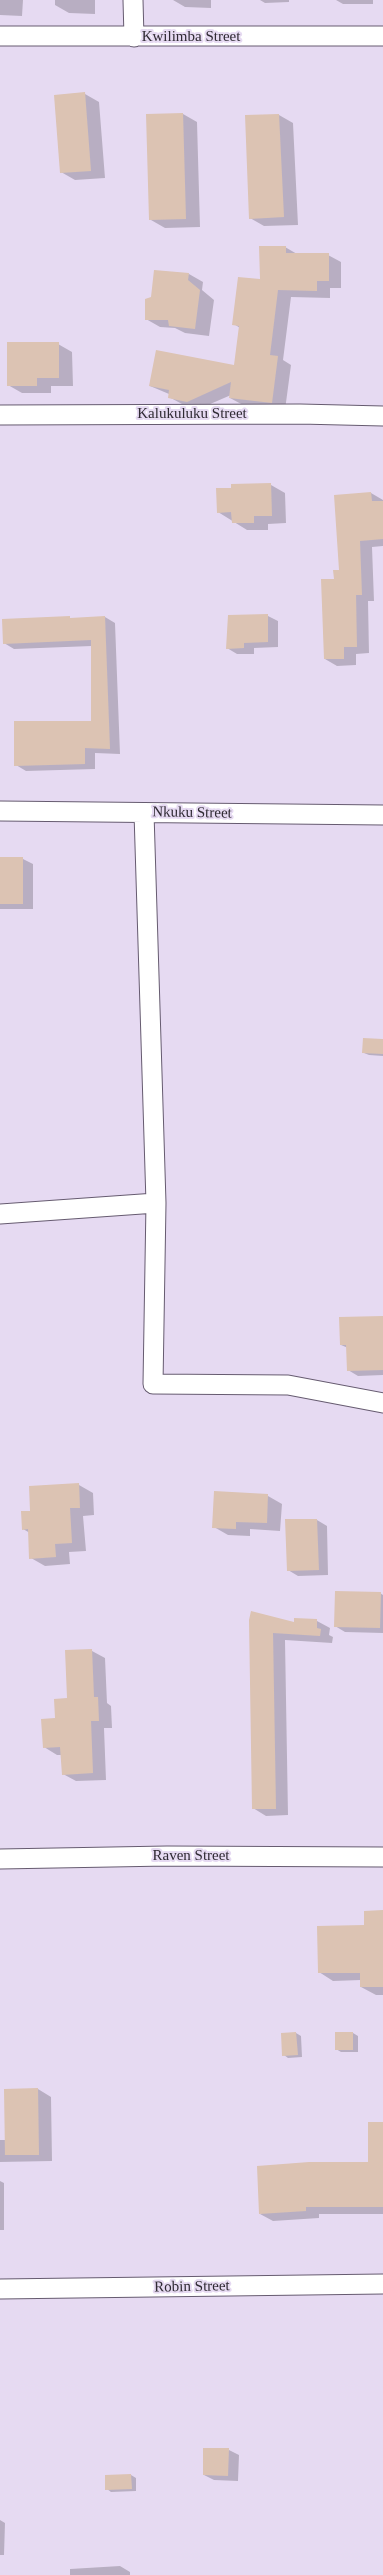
<!DOCTYPE html>
<style>
body{margin:0}
canvas{display:block;background:#e6daf2}
</style>
<canvas width="383" height="2575"></canvas>
<script>
const g = document.querySelector('canvas').getContext('2d');
g.lineJoin = 'round';
function fillPath(path, color) { g.fillStyle = color; g.fill(path, 'evenodd'); }
function strokePath(path, color, width, dash) { g.strokeStyle = color; g.lineWidth = width; g.lineCap = dash ? 'butt' : 'round'; g.setLineDash(dash || []); g.stroke(path); }
function write(font, color, halo, rows, align = 'center') {
  g.font = font + ' "Times New Roman",serif'; g.lineWidth = 4; g.setLineDash([]); g.textBaseline = 'middle'; g.strokeStyle = halo; g.fillStyle = color; for (const [text, x, y, turn = 0] of rows) {
    g.save(); g.translate(x, y); g.rotate((+turn || 0) * Math.PI / 180); g.textAlign = isNaN(turn) ? turn : align; if (halo) g.strokeText(text, 0, 0); g.fillText(text, 0, 0); g.restore();
  }
}
const shadow = new Path2D(`
 M0 0H23L22 16 0 15Z
 M55 0H95V14L69 13 55 5Z
 M173 0H211V8L185 7Z
 M260 0H289V2L265 3Z
 M336 0H373V4H343Z
 M85 94 99 102 105 178 75 180 61 172Z
 M183 114 197 122 200 227 165 228 151 220Z
 M279 115 293 123 298 225 264 226 250 218Z
 M285 247 297 254 328 255 341 262V288H330V298L291 297 283 360 291 365 285 410 243 405 230 398 231 395 201 408 182 404 169 397V394L150 386 235 366 240 328 234 324Z
 M189 274 203 282 202 290 214 300 209 336 185 333 175 328 160 327 146 319 152 298Z
 M58 344 72 352 73 386H51V393H22L8 385Z
 M271 485 285 493 286 523 268 524V530H247L218 512Z
 M371 493 383 500V546L372 547 374 601H368L369 653 356 654V665L337 666 325 659 335 580Z
 M268 616 278 621V647L254 648V654H237L227 648Z
 M105 617 115 623 120 754 95 753V769L26 771 16 765 92 722V646L14 649 4 643Z
 M0 858 23 859 33 864V909H0Z
 M383 1040V1056L369 1055 364 1053Z
 M383 1317V1375L358 1376 348 1370V1348L341 1345Z
 M79 1485 93 1493 94 1515 83 1516 86 1551 69 1552 70 1564 45 1566 31 1558 30 1533 23 1529 31 1512Z
 M268 1496 282 1504 280 1531 250 1529V1536L228 1535 214 1527Z
 M317 1520 327 1526 328 1575 298 1576 288 1570 286 1521Z
 M380 1593 383 1595V1633L345 1632 335 1626Z
 M295 1619 317 1621 330 1628 329 1635 333 1637 332 1643 285 1640 288 1815 266 1816 253 1808 250 1621 295 1623Z
 M92 1651 105 1658 107 1703 111 1706 112 1728H104L106 1780 76 1781 63 1774 62 1755H57L44 1747Z
 M383 1912V1995H376L361 1987V1980L333 1981 319 1972Z
 M296 2033 301 2036 302 2057 288 2058 284 2055Z
 M337 2033H353L358 2036V2052H341L336 2049Z
 M38 2089 51 2097 52 2161 0 2162V2140H6Z
 M383 2123V2214H319V2218L273 2221 260 2214 369 2164Z
 M0 2181 4 2183V2230H0Z
 M229 2450 239 2455 238 2481 214 2480 204 2475Z
 M131 2475 136 2478V2491L111 2492 107 2489Z
 M0 2520 5 2523 4 2555H0Z
 M120 2566 130 2572V2575H70V2569Z`);
const building = new Path2D(`
 M85 92 91 171 60 173 54 95Z
 M183 113 186 219 149 220 146 114Z
 M279 114 284 217 249 219 245 115Z
 M259 246H286V253H329V281H317V291L278 290 270 355 278 356 272 403 229 398 231 382 187 402 168 398 169 390 149 386 156 350 234 365 239 326 232 325 238 277 260 279Z
 M154 270 189 273 188 280 200 290 195 329 169 326 168 320H145V299L151 297Z
 M7 342H59V378H37V386H7Z
 M271 483 272 516H254V523H232L231 512 217 513 216 488H231V484Z
 M371 492 372 501H383V539L360 541 362 595H356L357 647H344V659H324L321 579H334L333 570H339L334 495Z
 M268 614V642L244 643V648L226 649 228 615Z
 M70 616V618L105 616 110 749 85 748V764L14 766V721H91V640L3 644 2 619Z
 M0 857H23V904H0Z
 M363 1038 383 1039V1054L362 1053Z
 M383 1316V1370L347 1371 346 1345H340L339 1317Z
 M79 1483 80 1508H70L72 1543 55 1544 56 1557 29 1559 28 1529 22 1530 21 1511H30L29 1486Z
 M214 1491 268 1494 267 1523 236 1522V1529L212 1528Z
 M285 1519H317L319 1570 287 1571Z
 M335 1591 381 1592 380 1628 334 1627Z
 M251 1611 294 1622V1618L317 1619V1628L321 1629 320 1636 273 1633 276 1809H252L249 1620Z
 M92 1649 94 1697H98L99 1721H91L93 1773 62 1775 60 1747 43 1748 41 1719 55 1718 54 1699 67 1698 65 1650Z
 M383 1910V1987H360V1973H318L317 1926 364 1925V1911Z
 M296 2032 298 2055 282 2056 281 2033Z
 M335 2032H353V2050H335Z
 M38 2088 39 2155H5L4 2089Z
 M368 2122H383V2207H306V2211L259 2214 257 2166 309 2162H368Z
 M203 2448H229L228 2476 203 2475Z
 M131 2474 132 2489 105 2490V2475Z`);
const minor = new Path2D(`
 M133 0 134 37
 M0 36H383
 M0 415 300 414 383 416
 M0 811 383 815
 M144 813 156 1203 153 1384 288 1385 383 1403
 M0 1214 156 1203
 M0 1859 167 1856 383 1857
 M0 2289 383 2284`);
const streetNames = [
 ["Kwilimba Street",191,37],
 ["Kalukuluku Street",192,414],
 ["Nkuku Street",192,813,1],
 ["Raven Street",191,1856],
 ["Robin Street",192,2287,-1]
];
fillPath(shadow, '#0003');
fillPath(building, '#dcc3b3');
strokePath(minor, '#665b70', 21);
strokePath(minor, '#fff', 19);
write('15px', '#2f2a33', '#e6daf2', streetNames);
</script>
